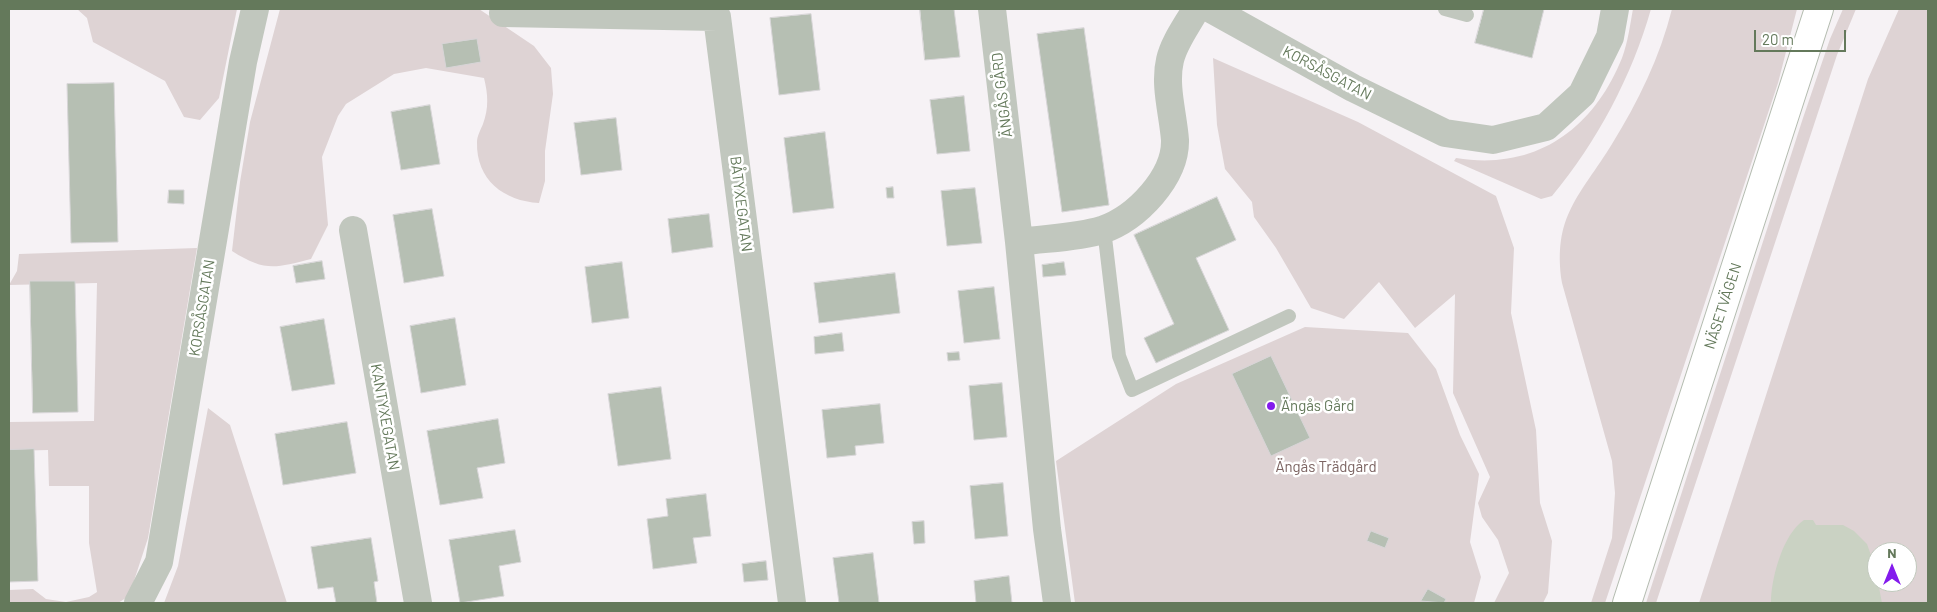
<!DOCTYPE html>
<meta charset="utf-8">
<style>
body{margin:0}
#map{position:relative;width:1937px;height:612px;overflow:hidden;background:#f6f2f5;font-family:Barlow,sans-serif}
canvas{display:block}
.frame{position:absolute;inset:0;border:10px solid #64795b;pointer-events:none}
.north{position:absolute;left:1867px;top:542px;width:50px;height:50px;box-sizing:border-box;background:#fff;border:1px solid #c1c9bd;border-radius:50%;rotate:0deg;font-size:14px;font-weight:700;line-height:20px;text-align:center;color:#64795b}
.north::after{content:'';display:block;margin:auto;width:18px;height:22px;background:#831bed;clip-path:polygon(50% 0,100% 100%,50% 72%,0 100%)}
.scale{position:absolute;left:1754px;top:30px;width:92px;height:22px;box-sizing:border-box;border:2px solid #64795b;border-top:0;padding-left:6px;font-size:15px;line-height:18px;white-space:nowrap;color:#64795b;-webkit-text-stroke:4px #fff;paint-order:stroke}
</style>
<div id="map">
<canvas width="1937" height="612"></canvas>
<div class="frame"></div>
<div class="north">N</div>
<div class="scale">20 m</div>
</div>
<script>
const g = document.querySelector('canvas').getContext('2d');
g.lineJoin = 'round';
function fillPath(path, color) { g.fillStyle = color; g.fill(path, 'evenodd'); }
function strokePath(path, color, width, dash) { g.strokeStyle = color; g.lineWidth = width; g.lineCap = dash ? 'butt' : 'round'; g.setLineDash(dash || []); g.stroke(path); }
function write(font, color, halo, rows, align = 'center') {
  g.font = font + ' Barlow,sans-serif'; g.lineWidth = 5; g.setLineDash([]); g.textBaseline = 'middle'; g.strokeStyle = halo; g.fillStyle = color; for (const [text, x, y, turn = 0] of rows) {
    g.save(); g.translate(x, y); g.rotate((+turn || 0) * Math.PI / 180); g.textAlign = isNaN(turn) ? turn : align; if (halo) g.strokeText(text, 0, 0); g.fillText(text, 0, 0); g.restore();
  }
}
const green = new Path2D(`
 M77 9H237L219 98 200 120 184 117 165 81 93 42 87 18Z
 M280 9H479L534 46 551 68 553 94 545 151V181L539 203C504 201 476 180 477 142 477 136 481 129 483 124 489 108 488 94 484 78L426 68 394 74 346 104 338 116 322 157 328 225 311 259C275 268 265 272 232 251L240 182 250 122Z
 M1633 9H1651C1632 76 1597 142 1552 196L1541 199 1454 161 1456 158C1535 171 1593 130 1622 58 1628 42 1630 25 1633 9Z
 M1672 9H1797L1778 83 1605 603H1591L1612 538 1615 493 1612 461 1562 283C1552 216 1580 196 1612 144 1638 102 1660 57 1672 9Z
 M1843 9H1856L1837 55 1656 603H1646L1803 118 1830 39Z
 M1899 9H1928V603H1699L1868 79ZM1877 552H1907V582H1877Z
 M1213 58 1358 122 1496 196 1514 248 1511 313 1536 430 1540 503 1552 541 1548 593 1543 603H1494L1509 573 1498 540 1482 517 1478 503 1490 477 1453 393 1455 294 1415 328 1379 282 1344 319 1311 308 1276 248 1254 217 1252 202 1225 169 1217 125Z
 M197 248 148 538 129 596 118 603H9V590L33 589 46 599 66 602 89 597 97 592 89 543V486H49L48 450 9 451V422L94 421 97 283 9 285 17 271 19 254Z
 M1305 327 1408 333 1436 369 1460 435 1479 474 1470 542 1481 577 1474 603H1075L1056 461 1176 384Z
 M208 408 230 425 287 603H164L178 566Z`);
const water = new Path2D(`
 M1804 520H1813L1816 525H1843L1854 531 1867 544 1875 567 1882 603H1771C1771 578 1783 534 1804 520Z`);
const building = new Path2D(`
 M920 9H954L960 57 925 60Z
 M1484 9H1544L1532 58 1475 43Z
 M811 14 820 90 779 95 770 18Z
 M1084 28 1109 205 1062 212 1037 34Z
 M477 39 481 62 446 68 442 44Z
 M114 83 118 242 71 243 67 84Z
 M964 96 970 151 937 154 930 100Z
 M430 105 440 164 401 170 391 112Z
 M616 118 622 170 581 175 574 123Z
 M825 132 834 208 793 213 784 138Z
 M893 187 894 198H887L886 188Z
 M975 188 982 243 947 246 941 191Z
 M169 190H184V204L168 203Z
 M1217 197 1236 240 1196 258 1229 330 1156 363 1144 338 1174 324 1134 235Z
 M432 209 444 276 404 283 393 215Z
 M709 214 713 247 672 253 668 219Z
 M322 261 325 279 296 283 293 266Z
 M622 262 629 318 592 323 585 267Z
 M1064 262 1066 275 1043 277 1042 265Z
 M895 273 900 313 819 323 814 283Z
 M30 281H75L78 412 33 413Z
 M994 287 1000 339 964 343 958 291Z
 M455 318 466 385 421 393 410 326Z
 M324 319 335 384 292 391 280 327Z
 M842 333 844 351 815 354 814 337Z
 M959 352 960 360 948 361 947 353Z
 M1271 356 1310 438 1271 456 1232 374Z
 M1002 383 1007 437 974 440 969 386Z
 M661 387 671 459 618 466 608 394Z
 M880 404 884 443 855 446 856 455 827 458 822 410Z
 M498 419 505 463 477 468 483 498 440 505 427 431Z
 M347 422 356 473 283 485 275 434Z
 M34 449 38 581 9 582V450Z
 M1003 483 1008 536 975 539 970 486Z
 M706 494 711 536 693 538 697 563 653 569 647 519 668 516 666 499Z
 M924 521 925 543 914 544 912 522Z
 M515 530 521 562 499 566 504 596 460 603 449 540Z
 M1371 531 1389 538 1385 548 1367 541Z
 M371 538 378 581 374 582 377 603H336L333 587 318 589 311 547Z
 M873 553 879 603H839L833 558Z
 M766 561 768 580 744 582 742 564Z
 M1009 576 1012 603H976L974 581Z
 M1428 589 1446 599 1444 603 1421 601Z`);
const lane = new Path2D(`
 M1445 9 1467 15
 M1104 229 1119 356 1132 390 1289 316`);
const street = new Path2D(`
 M992 9 1019 242 1047 529 1057 603
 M1211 9 1353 88 1445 133 1493 140 1546 127 1582 94 1610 37 1615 9
 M503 13 717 17 792 603
 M353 230 418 603
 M1019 242C1046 238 1076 238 1102 230 1137 218 1176 177 1175 140 1173 114 1164 85 1170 60 1174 42 1188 24 1196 9
 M138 603 159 562 243 62 255 9`);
const secondary = new Path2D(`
 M1627 603 1819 9`);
const markers = [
 [1271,406,5,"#831bed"]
];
const streetNames = [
 ["KORSÅSGATAN",1327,73,28],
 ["ÄNGÅS GÅRD",1002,95,-97],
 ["BÅTYXEGATAN",741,204,83],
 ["NÄSETVÄGEN",1723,306,-72],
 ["KORSÅSGATAN",202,308,-81],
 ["KANTYXEGATAN",385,417,80]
];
const poiNames = [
 ["Ängås Gård",1281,406]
];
const parkNames = [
 ["Ängås Trädgård",1326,467]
];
fillPath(green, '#ded3d4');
fillPath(water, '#cad2c3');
fillPath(building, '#b6bfb3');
strokePath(building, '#d7d5d7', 1);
strokePath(secondary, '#b4bcb0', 30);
strokePath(lane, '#c1c7be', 14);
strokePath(street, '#c1c7be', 28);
strokePath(secondary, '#fff', 28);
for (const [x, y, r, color] of markers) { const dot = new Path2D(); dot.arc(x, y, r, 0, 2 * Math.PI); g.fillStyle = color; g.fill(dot); strokePath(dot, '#fff', 2); }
write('15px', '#64795b', '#fff', streetNames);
write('15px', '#64795b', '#fff', poiNames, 'left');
write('15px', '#7c6462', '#fff', parkNames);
</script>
